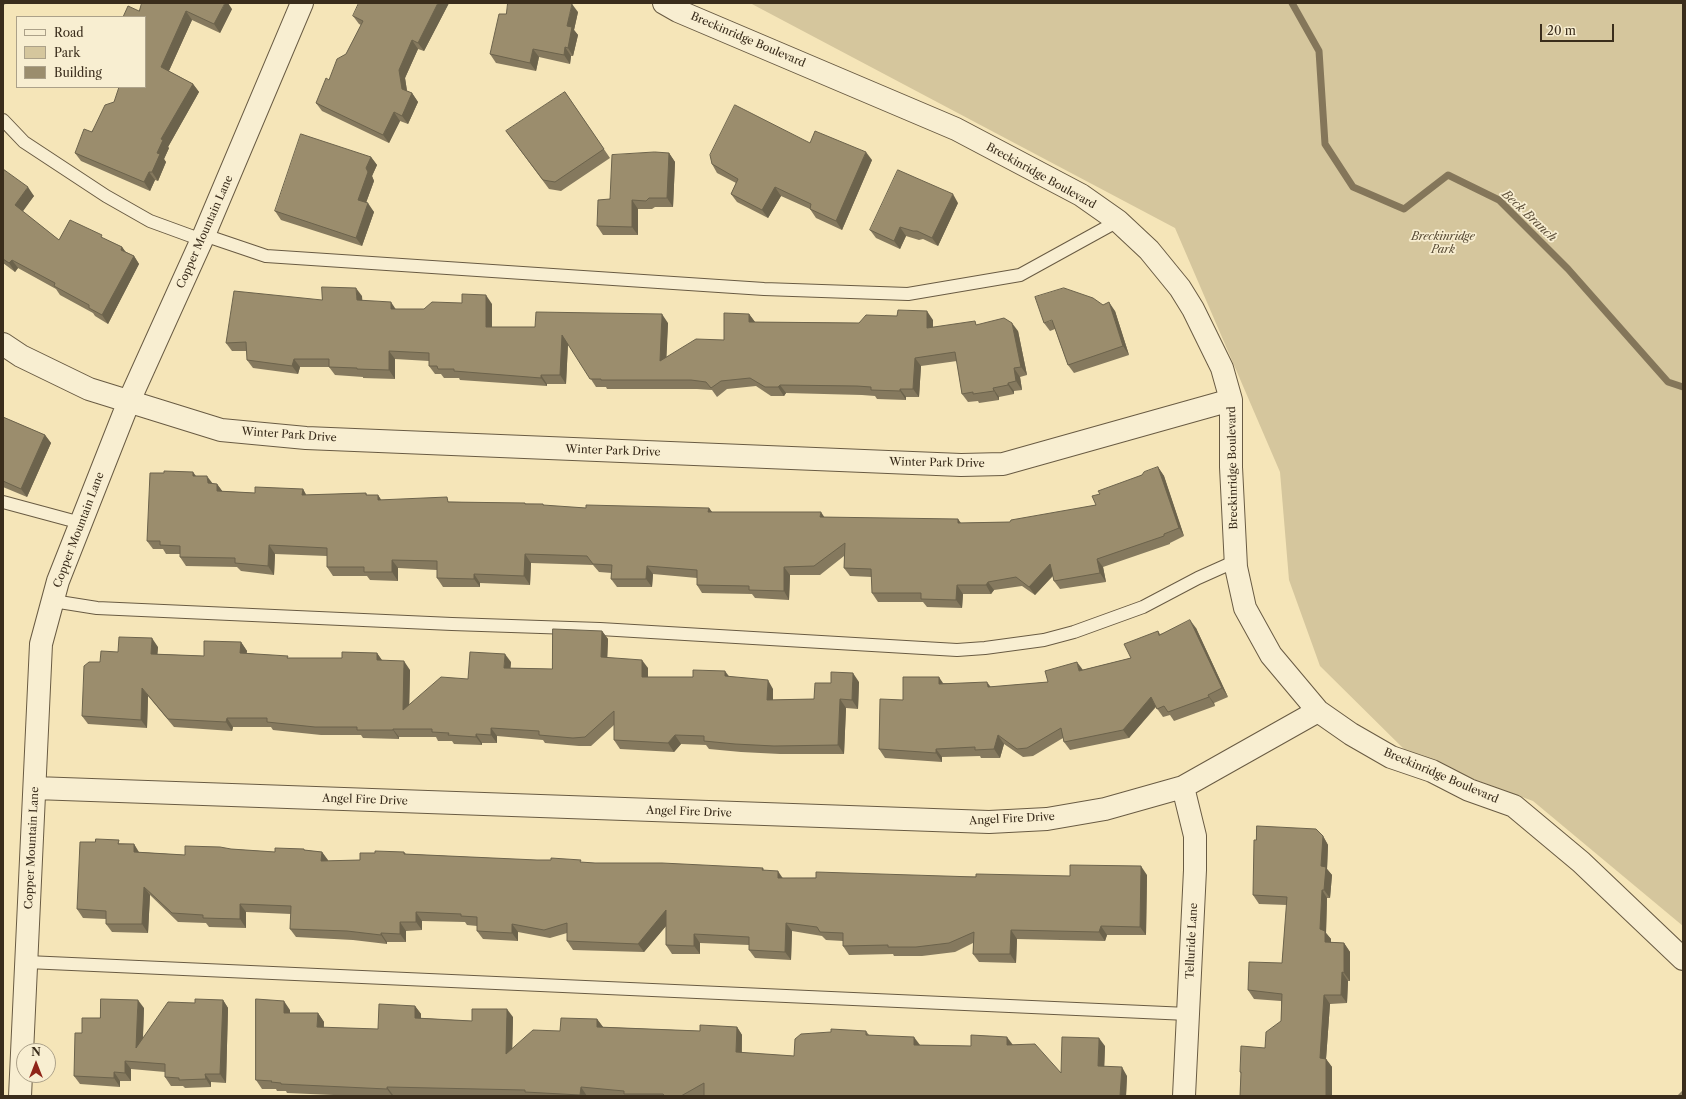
<!DOCTYPE html>
<style>
body{margin:0}
#map{position:relative;width:1686px;height:1099px;overflow:hidden;background:#f5e5b8;font-family:"Libre Caslon Text",serif}
canvas{display:block}
.frame{position:absolute;inset:0;border:4px solid #3a2d1c;pointer-events:none}
.legend{position:absolute;left:16px;top:16px;width:130px;height:72px;box-sizing:border-box;background:#f8eed1;border:1px solid #aca189;margin:0;padding:5px 7px;list-style:none;font-size:12px;color:#3a2d1c}
.legend li{display:flex;align-items:center;gap:8px;height:20px}
.legend b{width:20px;border:1px solid #aca189}
.north{position:absolute;left:16px;top:1043px;width:40px;height:40px;box-sizing:border-box;background:#f8eed1;border:1px solid #aca189;border-radius:50%;rotate:0deg;font-size:11px;font-weight:700;line-height:16px;text-align:center;color:#3a2d1c}
.north::after{content:'';display:block;margin:auto;width:14px;height:18px;background:#8f2418;clip-path:polygon(50% 0,100% 100%,50% 72%,0 100%)}
.scale{position:absolute;left:1540px;top:24px;width:74px;height:18px;box-sizing:border-box;border:2px solid #3a2d1c;border-top:0;padding-left:5px;font-size:12px;line-height:14px;white-space:nowrap;color:#3a2d1c;-webkit-text-stroke:3px #f8eed1;paint-order:stroke}
</style>
<div id="map">
<canvas width="1686" height="1099"></canvas>
<div class="frame"></div>
<ul class="legend">
<li><b style="height:5px;background:#f8eed1"></b>Road</li>
<li><b style="height:11px;background:#d5c69d"></b>Park</li>
<li><b style="height:11px;background:#9b8d6d"></b>Building</li>
</ul>
<div class="north">N</div>
<div class="scale">20 m</div>
</div>
<script>
const g = document.querySelector('canvas').getContext('2d');
g.lineJoin = 'round';
function fillPath(path, color) { g.fillStyle = color; g.fill(path, 'evenodd'); }
function strokePath(path, color, width, dash) { g.strokeStyle = color; g.lineWidth = width; g.lineCap = dash ? 'butt' : 'round'; g.setLineDash(dash || []); g.stroke(path); }
function write(font, color, halo, rows, align = 'center') {
  g.font = font + ' "Libre Caslon Text",serif'; g.lineWidth = 3.5; g.setLineDash([]); g.textBaseline = 'middle'; g.strokeStyle = halo; g.fillStyle = color; for (const [text, x, y, turn = 0] of rows) {
    g.save(); g.translate(x, y); g.rotate((+turn || 0) * Math.PI / 180); g.textAlign = isNaN(turn) ? turn : align; if (halo) g.strokeText(text, 0, 0); g.fillText(text, 0, 0); g.restore();
  }
}
const green = new Path2D(`
 M750 3H1683V926L1533 801 1411 756 1320 666 1289 580 1280 472 1175 228Z`);
const stream = new Path2D(`
 M1292 3 1319 51 1325 144 1353 187 1404 209 1448 175 1499 200 1568 269 1668 382 1683 387`);
const service = new Path2D(`
 M3 120 24 142 106 196 150 221 202 240
 M204 235 266 256 764 289 908 294 1020 275 1118 221
 M3 502 81 523
 M53 601 97 608 452 624 600 629 957 650 985 648 1044 640 1074 632 1143 607 1198 578 1236 561
 M27 962 1188 1014`);
const minor = new Path2D(`
 M664 3 678 11 956 129 1081 195 1118 221 1149 250 1180 288 1193 309 1222 368 1231 400V467L1236 567 1245 608 1271 655 1318 711 1351 734 1391 757 1432 771 1469 790 1514 806 1581 862 1683 959
 M3 344 21 356 89 389 221 430 306 438 961 465 1003 464 1231 400
 M1183 787 1195 836V870L1184 1096
 M35 788 989 822 1047 819 1105 809 1183 787 1318 711
 M20 1096 41 644 58 581 129 401 204 235 302 3`);
const wall = new Path2D(`
 M3 3H8L3 5Z
 M449 3 424 51 418 49 405 78 407 91 412 93 418 102 408 124 400 121 389 143 322 111 316 103 329 80 346 54 361 25 359 24 353 16Z
 M232 9 220 33 192 20 169 71 193 84 199 92 168 147 169 148 164 159 166 162 158 181 155 180 150 191 81 161 75 153 114 102 145 87 139 11Z
 M578 12 574 30 578 35 573 56H571L570 64 539 57 536 71 496 63 490 54Z
 M565 92 610 158 561 191 549 189 506 131Z
 M810 143 872 160 842 230 816 218 810 209 781 196 768 218 737 202 731 194 736 183 717 173 712 164Z
 M669 153 675 162 673 207H655L652 209H638V235H603L597 226 610 199Z
 M371 157 377 165 372 176 374 181 366 203 374 212 362 246 281 220 275 211Z
 M3 169 34 196 22 211 59 240 105 239 122 247 126 252 134 256 139 264 108 324 95 316 93 313 60 295 56 289 18 268 15 272 3 263Z
 M958 203 938 246 923 239 919 240 906 236 900 249 876 238 870 230Z
 M362 296V300L395 309H424L462 303 492 304V327H535L668 323 666 357 724 340 749 314 755 322 859 323 933 320V327L978 325 1018 331 1027 375 1020 377 1022 390 1014 391V394L999 397V400L979 403 978 401 968 402 962 394 957 361 921 366 919 397H906V400L877 399 875 396 862 395 786 393 784 396H771L756 386 727 389 717 397 712 390 697 389H607L606 387H596L568 344 566 384H547V386L460 380 459 378H444L441 374H435L429 366V361L395 359V379L363 378V377L335 375 329 367H300L298 374 253 368 247 360V351H232L226 343 322 300Z
 M1103 305 1115 311 1129 355 1074 373 1068 365 1055 329 1050 331 1044 323Z
 M3 417 45 435 51 443 27 497 3 487Z
 M1158 467 1164 476 1184 536 1170 543V544L1103 567 1106 582 1060 589 1054 581 1053 576 1035 595 1022 586 994 590 991 594H963L962 608 927 607 923 602H878L872 593V577L850 576 844 568V556L820 575H790L789 600 755 598 752 594 702 593 697 585V578L653 574 652 587H617L611 579 612 573 599 572 593 565 531 563 530 585 480 583V587H443L437 578V570L398 568V581L370 580 367 576H333L327 567V556L275 554 274 575 241 571 237 567 186 566 180 557V554H166L163 549H153L147 541 196 476 213 484H217L222 491 255 493 303 489 306 495 366 493 367 495H378L381 500 543 504 544 506 586 508H709L712 512 824 517 961 523 1010 522 1096 505 1100 494 1142 475Z
 M1196 628 1228 697 1214 703 1215 706 1174 721 1170 715 1163 717 1156 707 1129 738 1070 750 1064 742 1063 738 1033 756 1023 757 1004 744 1000 758H981L980 756 942 757V762L885 758 879 749 903 700 943 683 991 687 1048 682 1082 670 1131 658 1158 631 1160 634Z
 M602 631 608 639 607 658 648 668V677H729L773 689V700L814 699 831 683 859 682 858 709 846 708 844 754H780L741 752 709 749 706 745 681 744 674 752 620 749 614 740V725L591 746H579L545 743 543 740 497 736V743H482V745L454 744 452 741H438L436 737H399V739L363 738 361 735H321L273 730 271 727H233L232 731 174 727 148 696 147 728 88 724 82 716 100 662 118 652 158 647 157 654 204 656 241 642 247 651 246 653 289 658H342L377 653 382 660 410 670 409 705 511 662 510 668 552 669Z
 M1323 836 1328 845 1327 869 1332 875 1330 898H1327L1326 933 1331 939V942L1344 943 1350 952V981H1348L1347 1003 1330 1004 1326 1059 1332 1067V1096H1240L1241 1074 1240 1072 1265 1048 1281 1021V1001L1254 999 1248 990 1282 963 1287 905 1259 904 1253 895Z
 M95 842 134 844 139 852 185 855 231 849 275 852 304 849V850L322 852 328 861 360 860 375 853 404 852 406 854 595 863 763 868 764 870 783 878 1070 876 1147 875 1146 935H1107L1105 941 1017 939 1016 963 979 962 973 954V943L955 952 922 956H894L893 954 849 955 843 946V941L826 940 822 936 792 931 791 960 755 958 749 950V945L700 943V954H672L666 945V926L644 952 573 950 567 941V933L550 938 518 932V941L483 939 477 931V926L467 925 465 922 422 921V930L406 931V942H387V944L353 940 296 937 290 929 291 914 246 912V928L209 927 206 923 178 922 150 895 148 933 112 932 106 924V919L83 918 77 909Z
 M223 1000 228 1008 226 1083 211 1082V1087L185 1088 183 1086H171L165 1077V1072L131 1069V1081H120V1087L80 1084 74 1076 82 1033 100 1018 144 1008 143 1038 195 1003Z
 M415 1006 421 1014V1018L472 1021 513 1017 512 1048 560 1031 597 1019 603 1027 700 1031 737 1027 742 1035V1053L794 1056 866 1031 869 1035 920 1045 971 1046 1013 1045 1061 1073 1105 1046 1104 1067 1127 1076 1126 1096H704V1095L703 1096H433L393 1095V1096H357L287 1093 286 1091H277L276 1089H262L256 1080 290 1010V1013H318L324 1022V1028L378 1029Z`);
const shadedWall = new Path2D(`
 M225 3H228L232 9 220 33 214 24Z
 M438 3H449L424 51 418 43Z
 M572 4 578 12 574 30 578 35 573 56 568 48 567 26Z
 M186 11 192 20 167 75 161 67Z
 M412 40 418 49 405 78 408 97 402 89 399 70Z
 M565 47 571 56 570 64 564 55Z
 M533 49 539 57 536 71 530 63Z
 M193 84 199 92 168 147 169 148 164 159 166 162 158 181 152 172 157 153 161 139Z
 M412 93 418 102 408 124 402 116Z
 M394 112 400 121 389 143 383 135Z
 M866 152 872 160 842 230 836 221Z
 M669 153 675 162 673 207 667 198Z
 M371 157 377 165 372 176 374 181 364 208 358 200 366 168Z
 M149 172 155 180 150 191 144 182Z
 M28 187 34 196 21 214 15 205Z
 M775 187 781 196 768 218 762 210Z
 M953 194 958 203 938 246 932 238Z
 M632 200 638 209V235L632 227Z
 M368 203 374 212 362 246 356 238Z
 M900 227 906 236 900 249 894 241Z
 M122 247 128 256 121 250Z
 M134 256 139 264 108 324 102 315Z
 M12 260 18 268 15 272 9 263Z
 M356 288 362 296 363 308 357 300Z
 M486 295 492 304V335L486 327Z
 M391 302 397 311 391 309Z
 M1109 302 1115 311 1129 355 1123 346Z
 M927 311 933 320V336L927 328Z
 M662 314 668 323 666 369 660 361Z
 M749 314 755 322H749Z
 M1012 323 1018 331 1027 375 1021 367Z
 M562 335 568 343 566 384 560 375Z
 M389 351 395 359V379L389 370Z
 M915 358 921 366 919 397 913 389Z
 M294 359 300 367 298 374 292 366Z
 M1014 368 1020 377 1022 390 1016 381Z
 M541 375 547 384V386L541 378Z
 M1008 383 1014 391V394L1008 385Z
 M780 385 786 393 784 396 778 387Z
 M993 388 999 397V400L994 391Z
 M900 389 906 397V400L900 391Z
 M45 435 51 443 27 497 21 489Z
 M1158 467 1164 476 1184 536 1179 528Z
 M193 472 199 480 193 476Z
 M207 476 213 484 208 483Z
 M217 484 223 492 217 491Z
 M303 489 308 498 302 495Z
 M378 495 384 504 378 500Z
 M709 508 715 516 708 512Z
 M821 512 827 521 820 517Z
 M958 519 964 527 958 523Z
 M269 545 275 554 274 575 268 566Z
 M525 554 531 563 530 585 524 576Z
 M1097 559 1103 567 1106 582 1100 573Z
 M392 560 398 568V581L392 572Z
 M1050 564 1056 572 1035 595 1029 587Z
 M647 566 653 574 652 587 646 579Z
 M784 567 790 575 789 600 784 591Z
 M474 574 480 583V587L474 579Z
 M988 582 994 590 991 594 986 585Z
 M957 585 963 594 962 608 956 600Z
 M1190 620 1196 628 1228 697 1222 688Z
 M602 631 608 639 607 666 601 657Z
 M152 638 158 647 157 662 151 654Z
 M241 642 247 651 246 661 240 653Z
 M377 653 383 662 377 660Z
 M505 654 511 662 510 676 504 668Z
 M642 660 648 668V686L642 677Z
 M404 661 410 670 409 718 403 710Z
 M1077 662 1083 670 1079 671Z
 M725 671 731 679 725 676Z
 M853 673 859 682 858 709 852 700Z
 M939 677 945 686 939 684Z
 M768 680 773 689V708L767 700Z
 M987 682 993 690 988 687Z
 M142 688 148 696 147 728 141 720Z
 M1208 695 1214 703 1215 706 1209 697Z
 M1151 697 1157 705 1129 738 1123 730Z
 M840 699 846 708 844 754 838 745Z
 M227 718 233 727 232 731 226 722Z
 M491 728 497 736V743L491 735Z
 M393 729 399 737V739L393 730Z
 M476 734 482 743V745L476 737Z
 M675 735 681 744 674 752 668 743Z
 M998 735 1004 744 1000 758 994 749Z
 M936 749 942 757V762L936 753Z
 M1323 836 1328 845 1327 869 1332 875 1330 898 1324 890 1321 866Z
 M134 844 139 853 134 852Z
 M322 852 328 860 327 869 321 861Z
 M1141 866 1147 875 1146 935 1140 927Z
 M778 871 784 880 778 878Z
 M144 887 150 895 148 933 142 924Z
 M1322 890 1327 898 1326 933 1331 939V951L1325 942 1320 929Z
 M240 904 246 912V928L240 919Z
 M666 910 672 919 644 952 638 944Z
 M416 912 422 921V930L416 922Z
 M400 922 406 931V942L400 934Z
 M786 923 792 931 791 960 785 952Z
 M512 924 518 932V941L512 933Z
 M1101 926 1107 935 1105 941 1099 932Z
 M1011 930 1017 939 1016 963 1010 954Z
 M381 933 387 942V944L381 935Z
 M694 934 700 943V954L694 946Z
 M1344 943 1350 952V981L1344 973Z
 M1342 972 1348 981 1347 1003 1341 995Z
 M1324 995 1330 1004 1326 1059 1332 1067V1096H1326L1320 1058Z
 M138 1000 144 1008 142 1057 136 1048Z
 M223 1000 228 1008 226 1083 220 1074Z
 M284 1001 290 1010V1022L284 1013Z
 M415 1006 421 1014V1026L415 1018Z
 M507 1009 513 1017 512 1062 506 1054Z
 M318 1013 324 1022 323 1036 317 1027Z
 M597 1019 603 1027H597Z
 M737 1027 742 1035 741 1061 736 1052Z
 M914 1037 920 1045H914Z
 M1007 1037 1013 1045H1007Z
 M1099 1038 1105 1046 1104 1075 1098 1066Z
 M125 1061 131 1069V1081L125 1073Z
 M1122 1067 1127 1076 1126 1096H1120Z
 M114 1072 120 1081V1087L114 1078Z
 M205 1074 211 1082V1087L206 1079Z
 M387 1087 393 1095V1096H392L387 1089Z
 M581 1087 587 1096H581L580 1095Z`);
const building = new Path2D(`
 M142 3H225L214 24 186 11 161 67 193 84 161 139 163 140 157 153 160 154 152 172H149L144 182 75 153 84 129 92 132 105 105 114 102 119 87H145V17H123L128 6 139 11Z
 M359 3H438L418 43 412 40 399 70 402 89 412 93 402 116 394 112 383 135 316 103 326 78 329 80 337 59 346 54 363 21 353 16Z
 M508 3H569L572 4 567 26 572 27 568 48 565 47 564 55 533 49 530 63 490 54 499 14H506Z
 M565 92 604 149 555 182 543 180 506 131Z
 M735 105 810 143 815 131 866 152 836 221 810 209 811 204 775 187 762 210 731 194 738 179 712 164 710 155Z
 M301 134 371 157 366 168 368 172 358 200 368 203 356 238 275 211Z
 M655 152 669 153 667 198H649L646 201 632 200V227L597 226 598 200 610 199 612 155Z
 M3 169 28 187 15 205 59 240 70 220 102 235 101 237 122 247 121 250 134 256 102 315 89 308V305L54 286 55 283 12 260 9 263 3 259Z
 M898 170 953 194 932 238 917 231H913L900 227 894 241 870 230Z
 M322 287 356 288 357 300 391 302V309H424L432 302 462 303V294L486 295V327H535L536 312 662 314 660 361 696 339 724 340V313L749 314V322L859 323 866 315 897 316 898 310 927 311V328L975 321 976 325 1004 318 1012 323 1021 367 1014 368 1016 381 1008 383V385L993 388 994 391 973 394V392L962 394 955 352 915 358 913 389H900V391L871 390V387L857 386 780 385 778 387H765L750 378 721 381 711 388 706 382 691 380H601V379H590L562 335 560 375H541V378L454 371V369H438L437 366H429V353L389 351V370L357 369V368L329 367V359H294L292 366 247 360 246 342 226 343 234 291 322 300Z
 M1064 288 1093 298 1103 305 1109 302 1123 346 1068 365 1052 320 1044 323 1035 297Z
 M3 417 45 435 21 489 3 481Z
 M1158 467 1179 528 1164 534V536L1097 559 1100 573 1054 581 1050 564 1029 587 1016 577 988 582 986 585H957L956 600 921 599V593H872L871 569 844 568 845 543 814 566 784 567V591L749 590V586L697 585V570L647 566 646 579H611L612 565 593 564 587 556 525 554 524 576 474 574V579L437 578V561L392 560V572H364V567H327V548L269 545 268 566 235 563V558L180 557V546L160 545V541H147L150 473H164V471L193 472V476H207L208 483 217 484V491L255 493V487L303 489 302 495 366 493V495H378V500L447 497 448 502 525 503V504H543V505L586 508V505L709 508 708 512H821L820 517 958 519V523L1010 522 1011 520 1096 505 1092 496 1100 494 1098 491 1142 475 1144 472Z
 M1190 620 1222 688 1208 695 1209 697 1168 712 1164 706 1157 709 1151 697 1123 730 1064 742 1061 728 1027 748 1017 749 998 735 994 749 975 750V747L936 749V753L879 749 880 699 903 700V677H939V684L987 682 988 687 1048 682 1045 671 1077 662 1079 671 1131 658 1124 644 1158 631 1159 635Z
 M553 629 602 631 601 657 642 660V677H693V670L725 671V676L768 680 767 700 814 699 815 683H831V672L853 673 852 700 840 699 838 745 774 746 735 744 704 741V736L675 735 668 743 614 740V711L585 737 573 738 539 735V731L491 728V735L476 734V737L448 735 449 733 432 732V729H393V730H357V727H315L267 722V718H227L226 722 168 719 142 688 141 720 82 716 84 666 89 662H100L101 651 118 652 119 637 152 638 151 654 204 656V641L241 642 240 653 288 656 287 658H342V652L377 653V660L404 661 403 710 441 677 468 679 470 652 505 654 504 668 552 669Z
 M1257 826 1316 829 1323 836 1321 866 1326 867 1324 890H1322L1320 929 1325 931V942L1344 943V973L1342 972 1341 995H1324L1320 1058 1326 1059V1096H1240L1241 1072H1240L1241 1046 1265 1048 1266 1032 1281 1021 1282 994 1248 990 1249 962 1282 963 1287 897 1253 895 1254 840H1256Z
 M96 839 119 840 118 844H134V852L185 855V846L220 847 231 849 275 852V848L304 849V850L322 852 321 861 360 860V853H375V851L404 852V854L537 860H551V858L581 860 580 862 595 863H662L763 868 762 870 778 871V878H816V872L976 877V874L1070 876V865L1141 866 1140 927 1101 926 1099 932 1011 930 1010 954H973L974 932 949 943 916 947H888V945L843 946V933L820 932 817 927 786 923 785 952 749 950V937L694 934V946L666 945V910L638 944 567 941V923L544 930 512 924V933L477 931V917L461 916V914L416 912V922H400V934L381 933V935L347 931 290 929 291 906 240 904V919L203 918V915L172 913 144 887 142 924H106V911L77 909 80 842H95Z
 M101 999 138 1000 136 1048 168 1002 195 1003V999L223 1000 220 1074H205L206 1079 179 1080V1078L165 1077V1064L125 1061V1073L114 1072V1078L74 1076 75 1033H82V1018H100Z
 M256 999 284 1001V1013H318L317 1027 378 1029 379 1004 415 1006V1018L472 1021V1009H507L506 1054 533 1030 560 1031 561 1018 597 1019V1027L700 1031V1025L737 1027 736 1052 794 1056 795 1039 801 1034 831 1032V1029L866 1031V1035L914 1037V1045L971 1046V1035L1007 1037V1045L1035 1044 1061 1073 1062 1037 1099 1038 1098 1066 1122 1067 1120 1096H704V1083L681 1096H665L663 1094H624V1091L581 1087 580 1095 525 1092V1090L387 1087V1089L281 1084V1083L271 1082 272 1081 256 1080Z
 M1683 1091V1096H1678Z`);
const streetNames = [
 ["Breckinridge Boulevard",748,40,23],
 ["Breckinridge Boulevard",1041,176,29],
 ["Copper Mountain Lane",205,232,-66],
 ["Winter Park Drive",289,435,4],
 ["Winter Park Drive",613,451,2],
 ["Winter Park Drive",937,463,1],
 ["Breckinridge Boulevard",1233,468,-91],
 ["Copper Mountain Lane",79,530,-69],
 ["Breckinridge Boulevard",1441,776,23],
 ["Angel Fire Drive",365,800,2],
 ["Angel Fire Drive",689,812,2],
 ["Angel Fire Drive",1012,819,-3],
 ["Copper Mountain Lane",32,848,-87],
 ["Telluride Lane",1192,941,-87]
];
const parkNames = [
 ["Breckinridge",1443,237],
 ["Park",1443,250]
];
const waterNames = [
 ["Beck Branch",1529,216,43]
];
fillPath(green, '#d5c69d');
strokePath(stream, '#84765a', 7);
strokePath(service, '#695b43', 14);
strokePath(minor, '#695b43', 24);
strokePath(service, '#f8eed1', 12);
strokePath(minor, '#f8eed1', 22);
fillPath(wall, '#85795e');
fillPath(shadedWall, '#6c634c');
fillPath(building, '#9b8d6d');
strokePath(building, '#6c634c', 1);
write('11px', '#3a2d1c', '#f8eed1', streetNames);
write('italic 11px', '#594c36', '#f8eed1', parkNames);
write('italic 12px', '#5f513b', '#f8eed1', waterNames);
</script>
